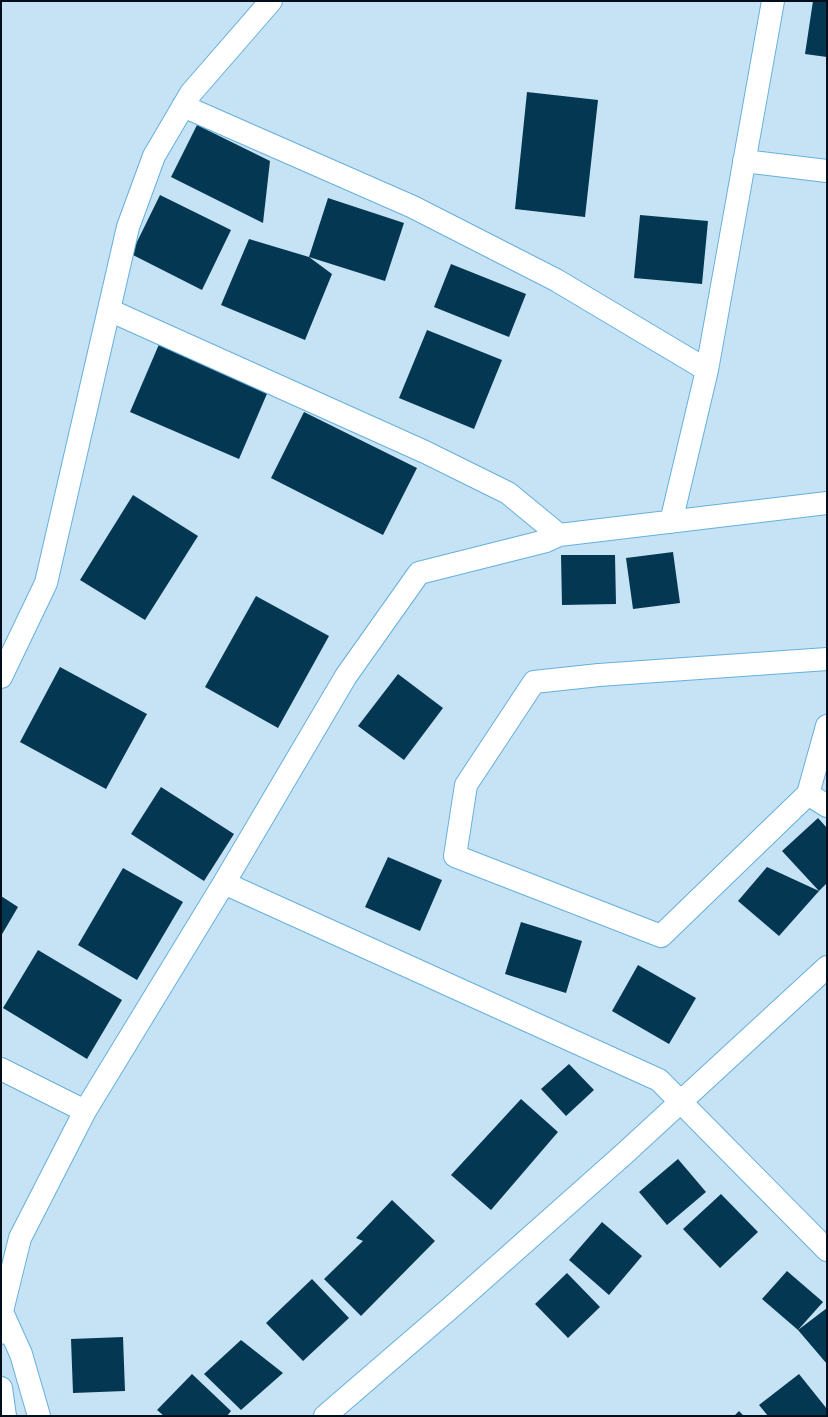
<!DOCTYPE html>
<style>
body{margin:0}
#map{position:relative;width:828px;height:1417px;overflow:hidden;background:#c6e2f5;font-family:Literata,serif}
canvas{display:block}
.frame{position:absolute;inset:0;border:2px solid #000f1b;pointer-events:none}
</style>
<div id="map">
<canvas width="828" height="1417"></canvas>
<div class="frame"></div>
</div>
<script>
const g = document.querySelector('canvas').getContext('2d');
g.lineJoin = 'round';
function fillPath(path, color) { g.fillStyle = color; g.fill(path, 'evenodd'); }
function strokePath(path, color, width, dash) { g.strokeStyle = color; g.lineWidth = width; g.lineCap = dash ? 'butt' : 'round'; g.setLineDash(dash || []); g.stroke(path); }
const building = new Path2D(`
 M813 1H827V57L805 54Z
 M527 92 598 100 585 217 515 209Z
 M197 125 270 161 263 223 171 177Z
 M160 195 231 230 202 290 131 254Z
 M328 198 404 223 385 281 309 257Z
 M640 215 708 221 702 284 634 278Z
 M249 239 309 257 332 274 305 340 221 305Z
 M451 264 526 294 509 337 434 307Z
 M427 330 502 360 474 429 399 398Z
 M160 342 269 389 239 459 130 412Z
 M304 412 417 468 383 535 271 478Z
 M133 495 198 536 145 620 80 580Z
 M673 552 680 603 633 609 626 558Z
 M561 555H615L616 604 562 605Z
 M256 596 329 636 278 728 205 687Z
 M60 667 147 714 106 789 20 742Z
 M398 674 443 708 404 760 358 726Z
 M161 787 234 834 204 881 131 834Z
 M818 818 827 828V883L819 891 782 851Z
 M388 857 442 880 420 931 365 907Z
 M767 867 819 891 779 936 738 901Z
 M123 868 183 902 137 980 78 945Z
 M1 896 18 907 1 936Z
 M521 922 582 941 566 993 505 974Z
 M38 950 122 1000 87 1059 3 1008Z
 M638 965 696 998 669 1044 612 1011Z
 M569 1064 594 1090 566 1116 541 1089Z
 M521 1099 558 1132 491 1210 451 1175Z
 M678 1159 706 1192 667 1225 639 1192Z
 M721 1194 758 1232 720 1268 683 1229Z
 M392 1200 435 1241 361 1316 324 1279 363 1241 356 1238Z
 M602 1222 642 1256 609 1295 569 1260Z
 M787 1271 823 1302 798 1330 827 1308V1364L798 1330 762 1299Z
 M567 1273 600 1307 568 1338 535 1304Z
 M312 1279 349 1318 303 1361 266 1323Z
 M123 1337 125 1391 73 1393 71 1339Z
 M241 1340 283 1373 241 1410 204 1374Z
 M192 1374 231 1411 227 1416H164L157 1410Z
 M799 1374 827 1409V1414L825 1416H768L759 1405Z
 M739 1411 744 1416H734Z`);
const minor = new Path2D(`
 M183 106 413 207 556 280 707 370
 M744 161 827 171
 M109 310 425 452 508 493 559 535
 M671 522 707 370 773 1
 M827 659 599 675 534 682 466 785 455 856 661 936 808 794 827 726
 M1 677 46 583 128 227 154 156 191 93 271 1
 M808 794 827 806
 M224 883 659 1080 827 1250
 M1 1069 85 1111
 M2 1312 21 1354 39 1416
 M1 1333 2 1311 20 1238 85 1111 224 883 346 676 419 573 546 541 559 535 827 503
 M1 1388 5 1416
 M325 1416 455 1304 624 1154 827 967`);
fillPath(building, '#043852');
strokePath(minor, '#66b0dc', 24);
strokePath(minor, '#fff', 22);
</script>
